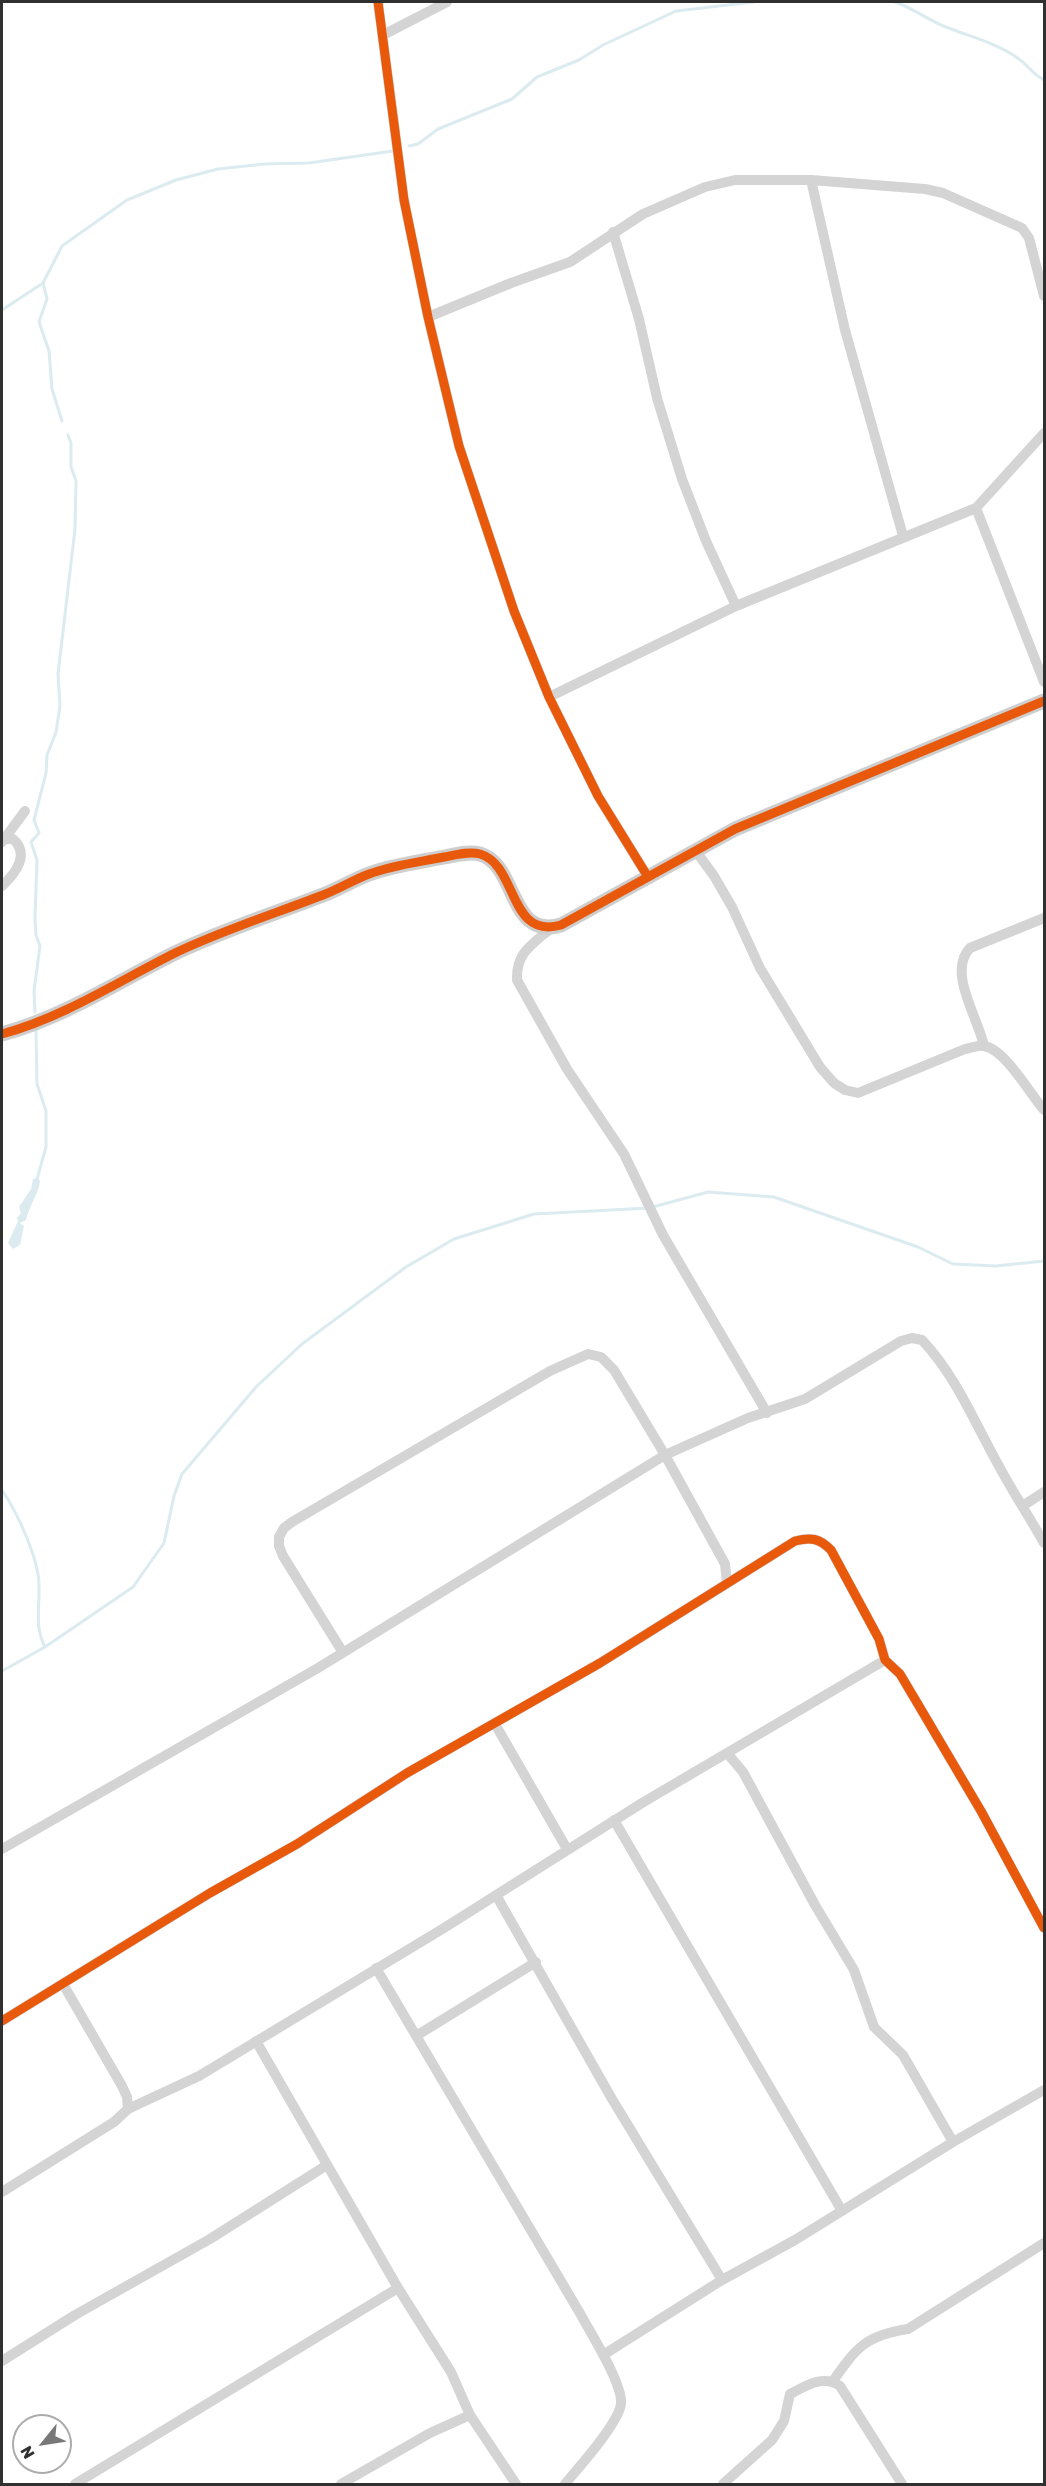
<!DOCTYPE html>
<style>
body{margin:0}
#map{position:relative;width:1046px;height:2486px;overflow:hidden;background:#fff;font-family:Rubik,sans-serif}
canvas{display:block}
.frame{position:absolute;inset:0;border:3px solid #303030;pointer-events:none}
.north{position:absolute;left:12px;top:2414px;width:60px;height:60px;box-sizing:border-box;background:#fff;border:2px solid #acacac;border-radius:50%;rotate:240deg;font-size:16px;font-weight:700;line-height:24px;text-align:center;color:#303030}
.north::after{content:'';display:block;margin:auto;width:21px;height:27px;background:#787878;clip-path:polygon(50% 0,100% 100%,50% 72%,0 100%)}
</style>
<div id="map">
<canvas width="1046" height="2486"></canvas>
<div class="frame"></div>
<div class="north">N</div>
</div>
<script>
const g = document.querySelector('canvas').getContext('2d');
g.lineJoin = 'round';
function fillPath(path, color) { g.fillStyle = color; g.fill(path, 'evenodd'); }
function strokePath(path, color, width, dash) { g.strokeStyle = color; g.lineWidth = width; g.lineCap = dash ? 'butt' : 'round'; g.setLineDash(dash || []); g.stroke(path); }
const water = new Path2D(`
 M38 1178 40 1181C39 1193 29 1206 26 1220L20 1223 24 1226 20 1245 13 1249 8 1243 18 1221 17 1218 21 1213 19 1207 31 1189 33 1179Z`);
const stream = new Path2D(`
 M895 2C913 8 928 20 946 27 971 37 997 43 1019 59 1030 67 1031 73 1044 80
 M409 146 418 144 438 129 512 99 537 77 579 60 603 45 676 11 754 2
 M43 283 47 299 39 322 49 351 52 389 62 421
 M2 310 43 283 62 246 127 200 176 180 218 169 264 164 309 163 393 151
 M35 1012 34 991 40 946 36 935 35 918 37 860 31 842 39 833 34 820 46 773 47 755 56 732 60 706 58 674 75 529 76 481 71 467V443L68 435
 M36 1031 37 1084 46 1111V1147L37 1179
 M2 1490C17 1512 38 1557 39 1584 40 1607 34 1626 45 1647
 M2 1671 45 1647 133 1587 164 1543 174 1496 182 1474 256 1387 302 1344 406 1267 454 1239 534 1214 649 1208 708 1192 774 1197 918 1247 953 1264 996 1266 1044 1261`);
const street = new Path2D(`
 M378 2 404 200 428 317 459 446 514 611 549 697 598 796 648 877
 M383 35 447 2
 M811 180 845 330 903 536
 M613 232 639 319 657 398 682 479 706 541 736 606
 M428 317 511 283 570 262 643 214 705 187 735 180H811L925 189 943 193 1022 228 1029 238 1044 296
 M976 508 1044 682
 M549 697 736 606 976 508 1044 433
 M2 842 25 811
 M695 850 714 876 732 907 760 968 820 1067 834 1083 845 1090 858 1093 965 1049C971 1048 978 1045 984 1046 1005 1049 1030 1094 1044 1110
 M2 886C16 873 30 854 13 839H4
 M551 928C532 945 516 952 517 980L567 1069 624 1154 663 1235 767 1413
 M984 1046C978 1017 947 972 970 948L1044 918
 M1024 1505 1044 1492
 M342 1651 283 1556 279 1546V1537L284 1528 292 1522 550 1371 588 1354 601 1357 614 1370 665 1455 725 1564 727 1583
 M495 1724 567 1849
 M727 1753 743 1772 815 1905 854 1970 874 2027 903 2055 953 2142
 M614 1820 842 2211
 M2 1849 318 1668 665 1455 748 1418 805 1399 901 1341 912 1338 922 1340C957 1377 975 1424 1000 1468 1014 1494 1030 1518 1044 1543
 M496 1895 612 2099 722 2280
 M376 1968 581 2315C591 2334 623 2384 621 2404 618 2424 579 2467 565 2484
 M2 2021 210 1893 297 1844 407 1773 600 1663 795 1541C811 1537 819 1538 831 1550L879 1639 885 1660 900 1674 919 1706 981 1811 1044 1928
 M416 2036 536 1962
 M256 2041 398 2288 451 2372 470 2415 516 2484
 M128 2109 199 2076 444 1928 642 1803 885 1660
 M2 2192 114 2122 128 2109 127 2097 122 2086 63 1984
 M603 2355 722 2280 795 2240 953 2142 1044 2090
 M2 2361 75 2315 210 2239 327 2165
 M833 2381C856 2348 866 2335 908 2329L1044 2243
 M75 2484 398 2288
 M341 2484 430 2433 470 2415
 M723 2484 772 2440 784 2421 790 2394C806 2386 823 2374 840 2386L902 2484`);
const secondary = new Path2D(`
 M2 1034C64 1017 117 982 175 953 223 930 274 914 323 895 339 889 353 880 369 874 393 865 419 862 444 857 455 855 469 851 480 854 518 865 508 940 561 925L735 829 1044 701`);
const cycleway = new Path2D(`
 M378 2 404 200 428 317 459 446 514 611 549 697 598 796 648 877
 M2 1034C64 1017 117 982 175 953 223 930 274 914 323 895 339 889 353 880 369 874 393 865 419 862 444 857 455 855 469 851 480 854 518 865 508 940 561 925L735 829 1044 701
 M2 2021 210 1893 297 1844 407 1773 600 1663 795 1541C811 1537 819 1538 831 1550L879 1639 885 1660 900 1674 919 1706 981 1811 1044 1928`);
fillPath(water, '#dbebf0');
strokePath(stream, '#dbebf0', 3);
strokePath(street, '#d4d4d4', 10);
strokePath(secondary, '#cecece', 15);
strokePath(cycleway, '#e8590c', 9);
</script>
